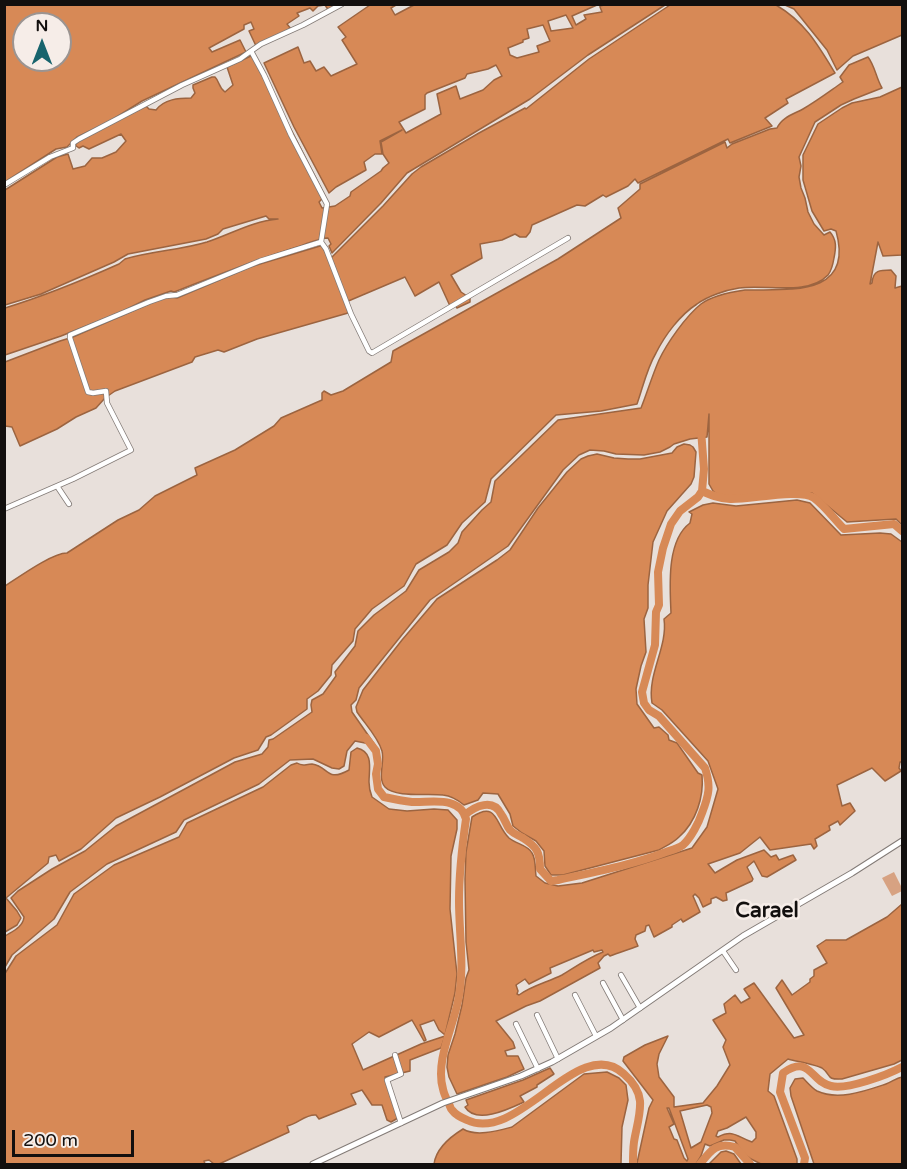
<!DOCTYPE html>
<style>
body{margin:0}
#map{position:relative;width:907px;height:1169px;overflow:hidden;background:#e8e0db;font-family:"Varela Round",sans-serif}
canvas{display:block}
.frame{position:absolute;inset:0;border:6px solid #120f0e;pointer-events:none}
.north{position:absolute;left:12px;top:12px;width:60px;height:60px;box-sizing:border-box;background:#f6ede8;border:2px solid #9b9491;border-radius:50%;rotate:0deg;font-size:16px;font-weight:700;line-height:24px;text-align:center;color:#120f0e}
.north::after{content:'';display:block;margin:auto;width:21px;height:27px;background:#17646d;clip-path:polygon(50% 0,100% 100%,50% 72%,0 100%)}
.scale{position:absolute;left:12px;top:1130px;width:122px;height:27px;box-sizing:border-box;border:3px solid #120f0e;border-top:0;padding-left:8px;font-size:18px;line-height:21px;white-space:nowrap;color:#120f0e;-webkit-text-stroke:4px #f6ede8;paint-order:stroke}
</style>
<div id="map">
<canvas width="907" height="1169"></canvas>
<div class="frame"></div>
<div class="north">N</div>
<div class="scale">200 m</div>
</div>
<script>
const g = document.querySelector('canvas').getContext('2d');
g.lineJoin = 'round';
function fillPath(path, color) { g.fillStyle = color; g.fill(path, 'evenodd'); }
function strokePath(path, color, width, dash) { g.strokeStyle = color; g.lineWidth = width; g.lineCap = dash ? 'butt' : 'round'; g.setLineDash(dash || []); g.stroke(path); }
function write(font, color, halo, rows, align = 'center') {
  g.font = font + ' "Varela Round",sans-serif'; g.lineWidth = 5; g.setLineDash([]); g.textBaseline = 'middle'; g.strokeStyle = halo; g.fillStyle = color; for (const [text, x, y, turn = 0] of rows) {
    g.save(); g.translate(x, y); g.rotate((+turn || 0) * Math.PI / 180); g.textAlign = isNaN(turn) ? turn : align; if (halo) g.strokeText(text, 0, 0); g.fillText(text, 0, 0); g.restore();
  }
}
const green = new Path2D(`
 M894 872 902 888V891L892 896 882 878Z`);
const water = new Path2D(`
 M5 5H341L329 11 325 5 318 6 313 11 310 8 297 13 299 16 287 24 291 29 256 46 249 31 254 29 251 22 244 25V29L209 48 212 52 240 40 246 52 142 101 107 123 77 137 67 147 56 149 5 182ZM24 24H60V60H24Z
 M370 5H396L391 8 395 15 414 5H597L572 16 576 25 586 19 584 15 602 12 600 7V6L604 5H665L588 55 530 99 407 173 381 203 332 253 329 246 331 244 328 238C318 238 307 244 297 247 255 260 215 276 174 292L171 291 145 300 119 313 61 336 5 355V308C44 296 81 281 119 264L125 259C152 251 181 250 207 242 231 234 253 221 278 219H269L266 216 223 229 218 234 206 239 128 254 114 262 41 294 5 305V190L57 157 68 154 73 169 85 166 92 158H102L116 152 126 141 121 134 89 149 83 146 79 148 75 145 80 139 146 106 149 109 156 110C164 99 179 98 191 98L195 93 193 88V85L212 77H215C220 82 218 87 225 92L233 85 227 67 253 55 325 196 319 202 322 208 335 206 350 196 351 192 381 171 383 168 389 163 383 154 381 142 402 130 380 141 382 154H375L364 162 366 170 336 187 329 193 294 127 264 63 298 47 304 63 310 61 316 71 324 67 331 76 357 64 342 40 346 37 338 27ZM566 15 573 28 551 31 548 21ZM543 25 550 41 537 46 539 52 517 58 510 55 508 48 523 42V40L529 38 527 29ZM496 65 502 76 494 80 483 90 460 99 456 86 437 94 441 114 406 133 399 122 425 109V95L427 93 465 78 467 74 488 69Z
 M670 5H776C805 22 818 45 835 73L786 99 788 103 765 118 772 126 730 143 728 139 638 183 635 179 628 186 606 197 603 195 585 206 577 205 532 225 530 232 526 237H520L515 234 502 240 480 244 482 258 451 275 461 292 470 298V302L457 308 454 303 450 306 439 282 415 296 405 277 346 302 348 313 257 339 224 352 218 350 195 357 192 362 115 391 105 398 96 408 76 417 57 429 20 446 12 427 5 426V362L60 341 73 337 167 296 177 298 250 267 320 246H322L329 260 383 206 412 174 421 167 479 133 525 108 526 109 589 59Z
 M785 5H902V35L853 56 837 70 827 50 794 9Z
 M868 57C875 66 876 78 882 88L854 99 841 105 815 122 799 157 801 166 799 177 801 188 805 198 808 212 814 224 824 235 830 232C837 240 836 248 834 258 833 264 832 270 828 275 808 296 765 284 739 288 726 290 708 296 697 304 680 315 665 335 656 353 647 368 643 387 637 404L601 411 556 415 491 479 485 502 462 523 447 545 416 564 404 586 372 609 355 629 353 641 332 665 331 675 318 691 307 699V709L271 735 266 737 258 750 234 758 160 797 116 818 81 849 59 861 56 855 49 857 48 863 6 898 17 911 21 918 17 925 5 932V586C19 577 52 553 67 553L118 520 139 510 155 496 197 475 195 468 235 450 274 426 281 418 322 400V393L324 391 331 395 343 391 391 362 393 351 558 259 621 218 618 208 640 189V184L725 142 727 148 732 144 770 129 777 128C782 117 794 114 803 109 817 101 830 91 843 82L840 77 849 65Z
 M902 87V255L883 256 878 242 870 284 872 283C873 270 880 270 891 270L896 276 895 288 902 286V525L896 519 847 522 812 493H774L731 498 718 495 713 491 709 484V414L707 437 690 439 674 444 670 447 660 452 644 455 616 454 604 451 590 450 579 455 563 470 508 546 430 600 359 688 356 700 351 705 352 712 375 745 355 741 347 751 344 766 339 769 332 768 313 759 290 760 259 784 184 820 176 832 107 864 70 892 54 919 12 955 5 967V936C13 931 23 927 24 917L11 898 18 891 52 869 85 851 116 826 235 762 262 754 268 747 269 740 273 739 312 712 311 705 312 700 323 694 336 676 335 672 355 646 358 631 374 615 406 591 419 570 449 552 458 543 462 532 482 510 491 502 495 481 558 420 641 408C647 393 652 376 659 360 667 343 686 316 701 304 713 295 731 292 745 290 787 289 855 298 836 231L831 229 824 231 812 211 803 180V155L818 124 842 108 852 103 880 97Z
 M684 444 690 445 693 447 696 452 694 477 691 484 667 511 653 542 648 585V608L644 619 646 652 641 666 636 689 637 704 654 728 659 727 668 735 669 740 677 743 698 773 702 775C704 797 696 822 679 837 673 843 666 846 659 850L563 875H551L545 866 544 851 536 841 522 833 513 826 510 814 498 794 483 793 478 800 464 805C458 800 452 796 443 795 429 793 395 798 385 787 377 778 385 762 382 751 378 737 365 724 357 712L356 707 363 690 402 640 437 599 497 560 510 550 538 508 567 472 581 459 588 456 597 454 614 458 628 459H640L672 453 677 447Z
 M797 500 810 503 841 535 880 533 891 534 902 542V762H900L899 768 901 771 885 781 872 768 837 785 842 806 850 803 855 811 840 825 838 821 829 826 830 830 815 839 817 846 814 849 811 844 770 850 760 837 740 853 708 864 715 873 737 860 764 850 771 857 776 855 779 860 793 855 796 860 767 877 762 876 754 861 747 867 753 879 752 881 726 893 727 900 723 901 716 897 711 899V903L703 907 699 898 695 894 693 896 700 912 683 922 681 919 672 925V927L654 937 649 925 646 926 645 931 636 935 635 939 638 946C628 950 620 952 610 956L608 954 604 956 598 963 600 968 540 1001 526 1006 496 1021 513 1042 515 1048 505 1051 507 1056H518L524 1069 507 1077 457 1094 449 1077 447 1067 448 1055 455 1034 462 1005 466 978 469 970 466 942 465 879 466 852 472 817C498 800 495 825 509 838 516 844 528 845 532 853 536 859 535 869 536 876L545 883 558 886 582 883 692 848 707 827 718 789 708 761 662 710 652 703C647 674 668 647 664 619L671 613C670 587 666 541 690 523L692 514 689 512 703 505 713 503 736 506ZM593 950 594 952 602 950 603 952C588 958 575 967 562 975 548 982 531 986 519 995L517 994 518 991 516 985 525 979 529 984 551 973 550 968Z
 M357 748C374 752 369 769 369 782 369 787 370 792 372 797L389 809 407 811 434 809 448 810 457 820V829L451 856 450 909 457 974 455 993 445 1035 439 1030 434 1020 420 1025 426 1040 424 1041 412 1020 379 1037 369 1032 352 1044 363 1070 421 1044 445 1036 441 1048 410 1060V1071L385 1077 398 1118 391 1122 387 1120 382 1105H372L362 1090 351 1094 356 1104 319 1119 316 1115C305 1114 298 1124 287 1126L289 1132 219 1164H214L209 1160 204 1161 205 1164H5L4 975 16 956 57 925 74 894 114 865 179 837 187 823 263 787 291 765 297 763C303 767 305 764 312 764 329 766 326 783 349 770L351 752Z
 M902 904V1060L894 1064 842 1079C825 1080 832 1075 822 1068 817 1065 795 1061 788 1059L770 1074 768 1091 774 1096 797 1159V1164H761L751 1159 742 1152 735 1141 730 1140H724L710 1146 705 1144 701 1156 696 1164H638L637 1163 649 1108 653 1100 623 1061 624 1057 645 1045 668 1036 659 1054 657 1064 659 1077 674 1097V1107L703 1103 717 1086 730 1065 723 1047 726 1040 713 1020 726 1013 724 1004 735 995 741 1003 750 998 744 989 754 983 794 1038 804 1035 776 988 782 980 792 995 810 982V979L814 976V970L827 963 817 946 826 940H846L887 917ZM707 1105 711 1107 712 1113 701 1142 691 1148 680 1111ZM667 1108H669L688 1159 687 1161 684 1158 677 1140 674 1139 669 1127 674 1124ZM746 1117 756 1132V1138L752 1142C737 1137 734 1129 718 1137L716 1136 718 1131 727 1128Z
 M550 1068 554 1074 537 1085V1087L520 1096 524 1102C509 1109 476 1125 465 1107L468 1105 466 1100 523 1080Z
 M607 1072 619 1078 626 1085 628 1100 622 1127 621 1164H434C436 1149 450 1137 463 1129 476 1137 497 1131 512 1127L584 1074Z
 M902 1077V1164H814L791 1096 790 1088 795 1079 803 1078C807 1082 812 1088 817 1091 838 1101 865 1091 886 1084 892 1082 896 1078 902 1077Z
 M726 1151 734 1154 741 1164H709L721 1152Z`);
const river = new Path2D(`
 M702 491C711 495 720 499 730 499 749 500 800 488 814 498 825 506 835 520 844 529L894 524 902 531
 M366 738 376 751 378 764 376 774 378 789 384 797C393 799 402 801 412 802 430 803 460 795 466 819 462 847 459 873 459 901 459 934 465 968 458 1001 453 1027 435 1062 443 1089 444 1094 446 1098 448 1102 450 1105 450 1108 452 1110 455 1114 462 1118 467 1120 518 1145 579 1032 624 1074 632 1081 639 1091 640 1101 641 1114 636 1129 634 1142 633 1149 633 1157 633 1164
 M465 815C475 806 493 798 501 814 505 819 506 825 510 830 514 834 518 835 523 838 537 847 540 852 540 869L551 881 558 880C594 872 632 865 666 852 672 850 679 848 683 845 691 838 699 822 702 813 709 795 711 786 705 768L659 716 649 710 644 703 642 692 655 645 656 612 659 605 658 572 663 548 671 524 680 511 698 497 702 491 704 469 701 430
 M700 1164C711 1150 716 1142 735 1147L750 1164
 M804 1164 805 1158 780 1092 783 1073C811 1054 809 1081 831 1086 847 1090 887 1075 902 1067`);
const minor = new Path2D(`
 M251 51 261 44 303 25 342 4
 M4 185 50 157 73 148V143L79 139 182 85 240 59 251 51 264 75 291 135 327 204 321 242
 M321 242 326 249 351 314 369 351 372 353 568 238
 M57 486 69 504
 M4 509 73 479 131 450 107 403 106 391 93 393 88 392 70 338V335L149 302 166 296 177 295 260 261 321 242
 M723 951 736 970
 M621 975 640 1008
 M603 983 623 1020
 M575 995 596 1036
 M537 1015 558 1059
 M516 1024 538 1069
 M395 1055 401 1074 387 1080 401 1123`);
const tertiary = new Path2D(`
 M313 1164 443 1103 521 1076 552 1062 611 1028 743 936 852 873 902 841`);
const quarterNames = [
 ["Carael",767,911]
];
fillPath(green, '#d7a282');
fillPath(water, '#d78956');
strokePath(water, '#9c6440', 1.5);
strokePath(river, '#d78956', 8);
strokePath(minor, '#837b77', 6);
strokePath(tertiary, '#837b77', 7);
strokePath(minor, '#fff', 4.5);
strokePath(tertiary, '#fff', 5);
write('bold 21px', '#120f0e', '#f6ede8', quarterNames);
</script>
